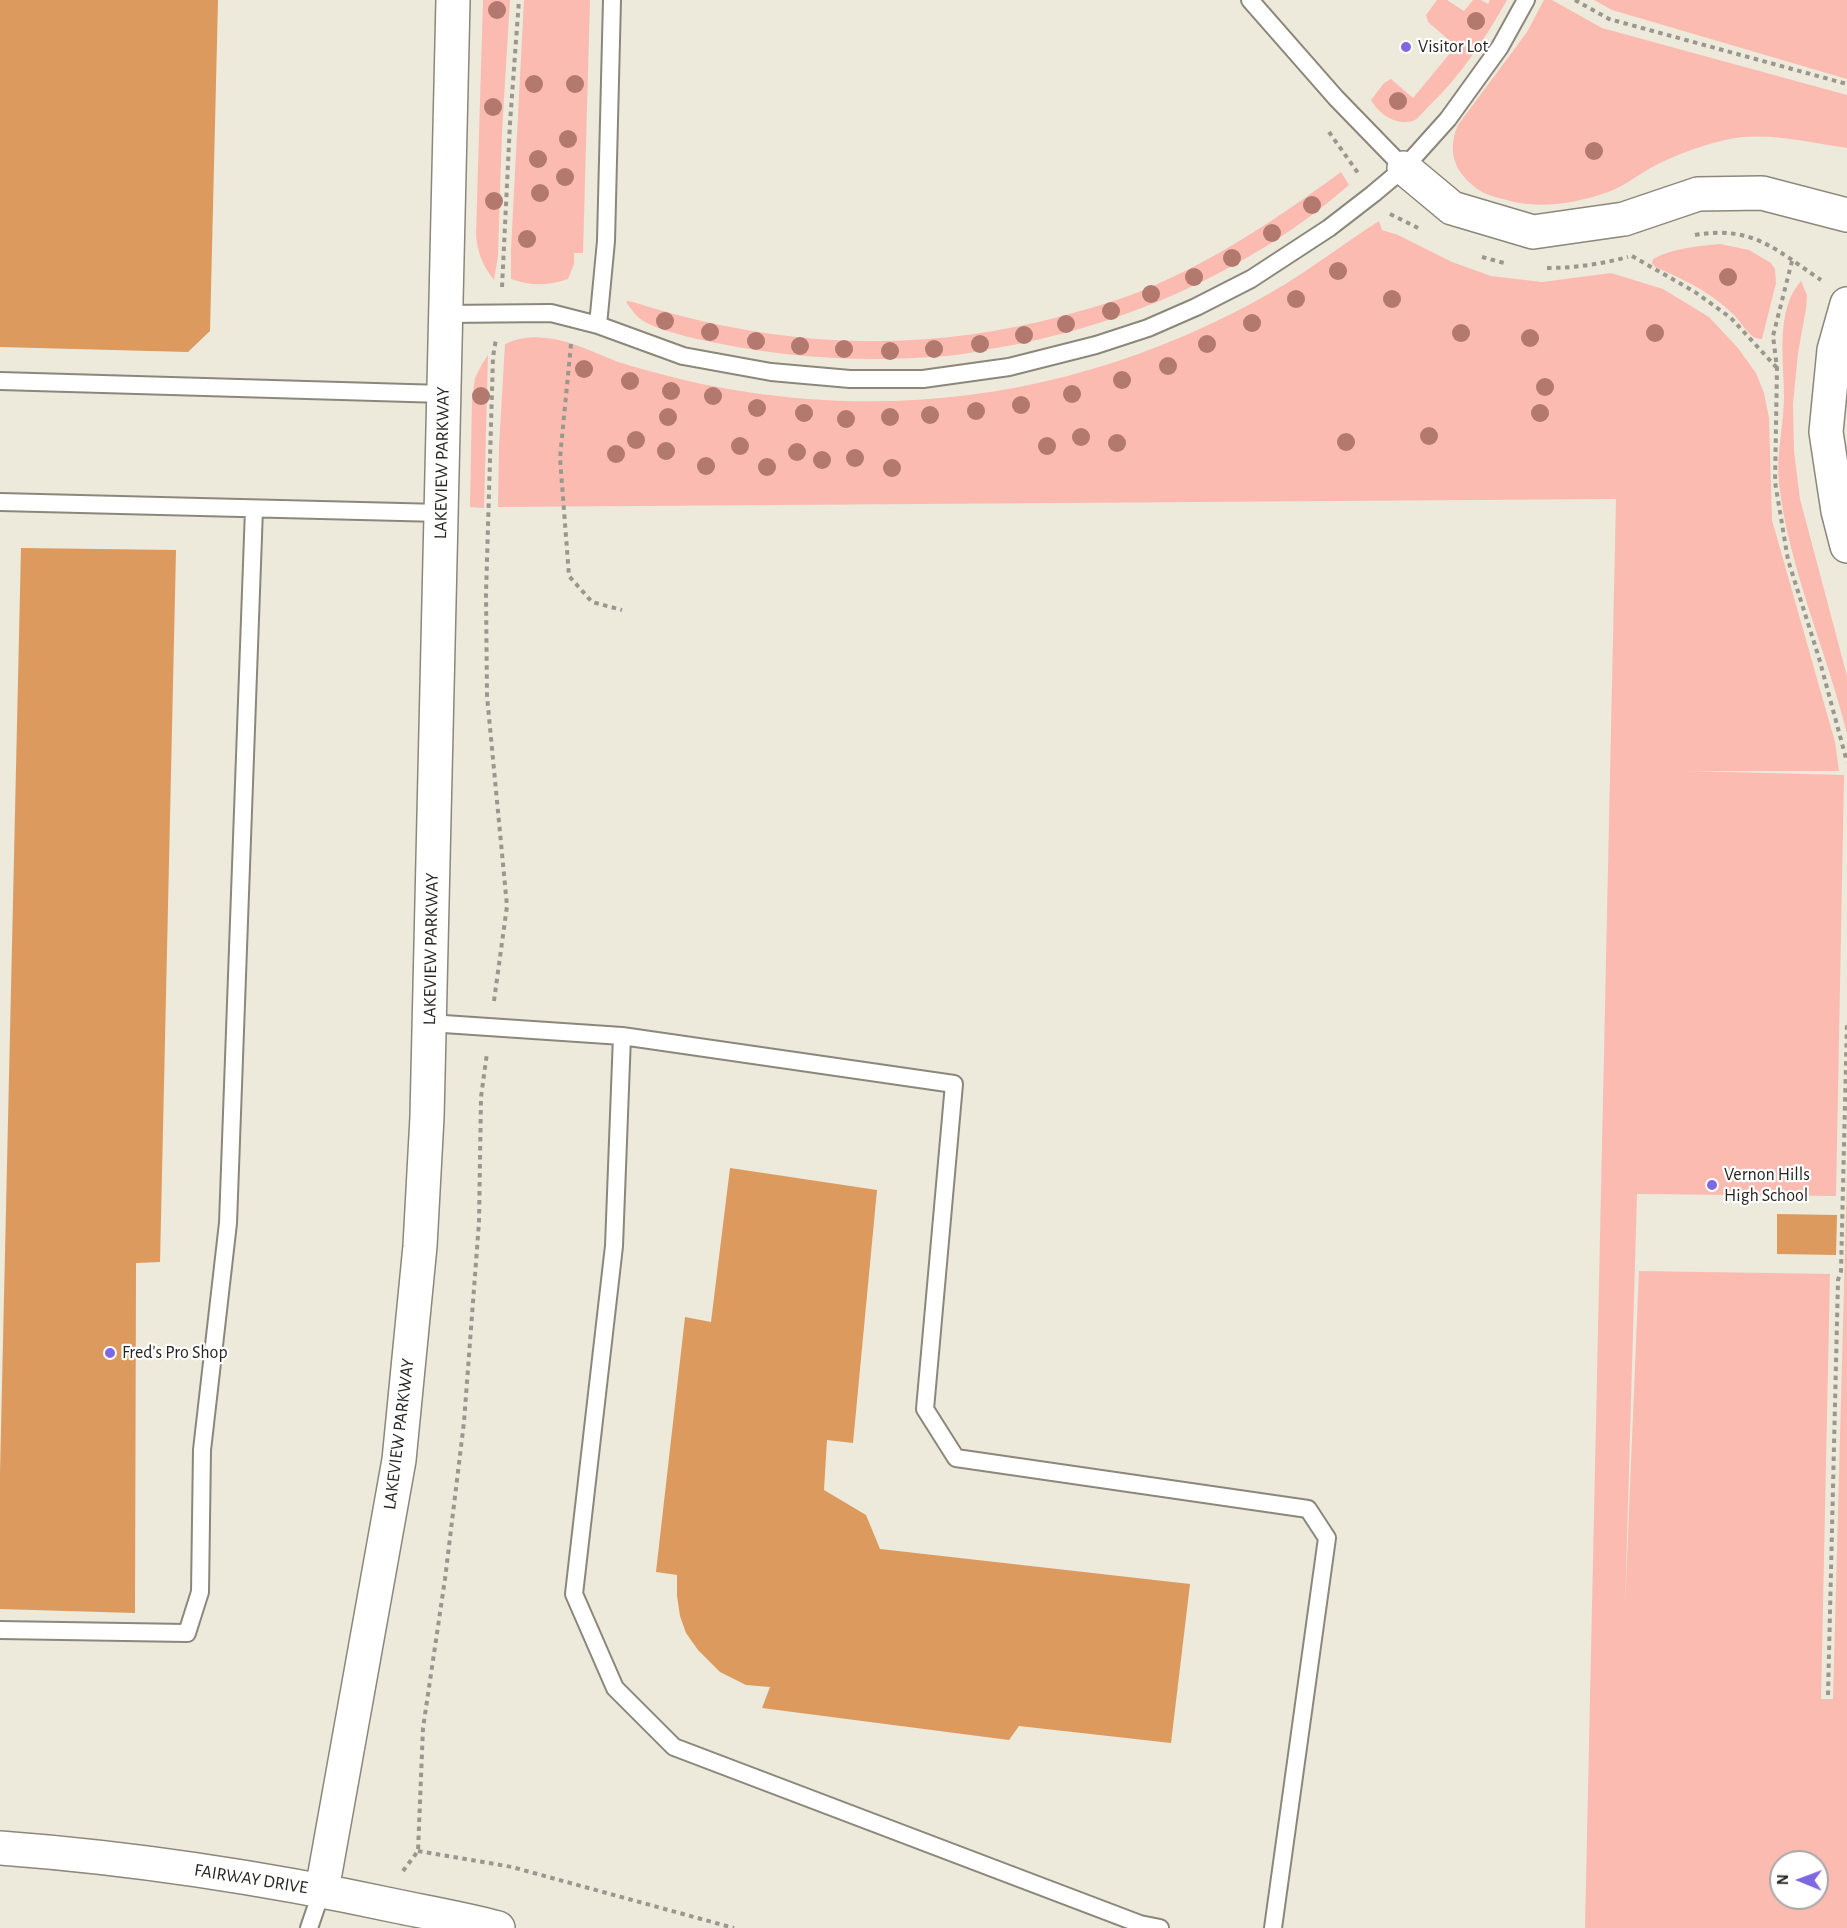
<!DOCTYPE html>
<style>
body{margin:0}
#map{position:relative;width:1847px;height:1928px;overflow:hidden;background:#ede9db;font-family:"Alegreya Sans",sans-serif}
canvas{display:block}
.north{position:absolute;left:1769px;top:1850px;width:60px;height:60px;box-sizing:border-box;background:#fff;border:2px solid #a8a8a6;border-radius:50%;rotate:271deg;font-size:16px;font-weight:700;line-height:24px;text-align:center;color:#262520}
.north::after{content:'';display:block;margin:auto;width:21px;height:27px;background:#8067e2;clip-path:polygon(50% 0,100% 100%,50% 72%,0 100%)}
</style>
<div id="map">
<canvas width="1847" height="1928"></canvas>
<div class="north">N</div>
</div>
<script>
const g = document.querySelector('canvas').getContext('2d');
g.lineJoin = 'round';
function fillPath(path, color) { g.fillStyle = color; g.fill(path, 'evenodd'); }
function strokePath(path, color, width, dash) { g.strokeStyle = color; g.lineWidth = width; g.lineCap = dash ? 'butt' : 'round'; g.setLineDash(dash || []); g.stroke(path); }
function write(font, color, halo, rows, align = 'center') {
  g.font = font + ' "Alegreya Sans",sans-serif'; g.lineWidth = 4.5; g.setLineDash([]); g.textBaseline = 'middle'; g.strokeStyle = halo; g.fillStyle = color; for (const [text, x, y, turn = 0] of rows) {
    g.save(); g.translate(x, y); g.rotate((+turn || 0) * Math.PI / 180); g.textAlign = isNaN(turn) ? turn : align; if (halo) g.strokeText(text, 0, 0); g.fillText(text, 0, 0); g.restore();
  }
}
const green = new Path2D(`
 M483 0H510L502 131 498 256 494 280C483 266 478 254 476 236Z
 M524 0H590L583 253H574V264L568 279C548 286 531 286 511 279V249Z
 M1437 0H1447L1464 11 1473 0H1481L1488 4 1490 0H1507C1485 39 1460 77 1427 108 1423 112 1418 119 1413 121 1396 126 1379 114 1371 100L1384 83 1391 79 1413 98 1456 46 1428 22 1426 15Z
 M1544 0H1552L1602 28 1847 95V148C1813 143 1777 134 1743 137 1715 140 1680 153 1656 165 1640 173 1625 186 1608 192 1577 203 1542 209 1510 201 1493 196 1482 195 1469 182 1451 165 1449 146 1458 125L1527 32Z
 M1594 0H1847V79L1612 10Z
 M1341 172 1349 185C1249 272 1120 328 990 349 975 352 960 355 945 356 875 362 805 359 737 347 712 342 666 334 645 322 637 318 631 309 626 302L628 301 633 302C778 348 919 355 1066 315 1099 306 1133 296 1164 281 1228 252 1285 213 1341 172Z
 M1379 221 1382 230 1398 235 1452 262 1491 276 1542 282 1611 273 1663 289 1709 317 1738 348 1756 373 1764 393 1769 418 1772 520 1835 742 1839 771H1687L1844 775 1836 1196 1637 1194 1625 1607 1639 1271 1830 1274 1821 1699H1833L1847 1176V1928H1585L1616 499 498 507 499 446 505 344C518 338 530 336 545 338 573 340 599 356 625 364 665 376 705 386 747 392 924 419 1097 387 1254 302 1298 279 1337 248 1379 221ZM1781 1862H1817V1898H1781Z
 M1720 244 1749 250 1771 263 1775 269 1776 283 1762 339C1750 340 1742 323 1735 316 1711 292 1685 280 1655 267L1652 263 1653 259C1673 248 1698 246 1720 244Z
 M1801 281 1807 295 1806 309 1798 353 1793 404 1794 451 1800 499 1847 676V734C1827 652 1788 566 1779 483 1776 454 1784 424 1784 396 1784 360 1775 310 1801 281Z
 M488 355 484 508 470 507 472 399 475 378 482 364Z`);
const building = new Path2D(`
 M0 0H218L210 331 188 352 0 347Z
 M21 548 176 550 160 1262 136 1263 135 1613 0 1609V1473Z
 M730 1168 877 1190 853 1443 827 1440 824 1490 866 1515 880 1549 1190 1584 1171 1743 1019 1726 1009 1740 762 1708 770 1687 746 1685 720 1672 698 1650 686 1633 680 1616 677 1596V1575L656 1572 685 1317 711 1322Z
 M1777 1214 1837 1215 1836 1255 1777 1254Z`);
const path = new Path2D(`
 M1575 0 1609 19 1847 84
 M1329 132 1358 173
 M1390 214 1418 228
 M1695 235C1753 225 1776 250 1821 280
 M1632 256 1695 292 1731 318 1777 368
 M1482 257 1504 263
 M1792 261 1773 336 1777 368 1775 482 1788 560 1819 658 1847 762
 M1547 268C1575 268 1601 264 1628 257
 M502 287 510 123 519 0
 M571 344 560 458 569 576 592 602 622 610
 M494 1001 507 906 487 696 486 594 493 357 496 339
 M1828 1695 1838 1280 1841 1271 1847 1021
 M418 1851 512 1867 734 1928
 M403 1871 418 1851 423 1728 445 1579 464 1422 479 1222 481 1097 487 1053`);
const lane = new Path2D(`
 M1250 0 1336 98 1404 168
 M445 314 551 313 598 325 683 356 771 372 850 379H923L1009 367 1096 345 1148 328 1196 307 1251 279 1329 228 1373 194 1404 168 1448 119 1500 47 1526 0
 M598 325 606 241 612 0
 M0 381 443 394
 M0 502 441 513
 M429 1023 622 1036 614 1246 574 1594 615 1688 674 1747 1140 1924 1160 1928
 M622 1036 954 1084 925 1409 956 1458 1308 1509 1327 1538 1273 1928
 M0 1630 187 1633 200 1592 202 1450 228 1223 254 509
 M309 1928 322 1890`);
const street = new Path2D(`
 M1404 168 1452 208 1533 232 1624 219 1698 194 1762 193 1847 215
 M1847 304 1834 350 1826 432 1838 511 1847 546`);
const secondary = new Path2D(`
 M0 1848C133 1858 265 1878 396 1906 430 1913 465 1919 498 1928
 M322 1890 399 1460 420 1246 427 1117 453 0`);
const trees = [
 [497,10],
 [1476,21],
 [534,84],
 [575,84],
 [1398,101],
 [493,107],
 [568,139],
 [1594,151],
 [538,159],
 [565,177],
 [540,193],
 [494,201],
 [1312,205],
 [1272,233],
 [527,239],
 [1232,258],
 [1338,271],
 [1194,277],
 [1728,277],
 [1151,294],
 [1296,299],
 [1392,299],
 [1111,311],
 [665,321],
 [1252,323],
 [1066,324],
 [710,332],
 [1461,333],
 [1655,333],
 [1024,335],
 [1530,338],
 [756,341],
 [980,344],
 [1207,344],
 [800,346],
 [844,349],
 [934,349],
 [890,351],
 [1168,366],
 [584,369],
 [1122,380],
 [630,381],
 [1545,387],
 [671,391],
 [1072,394],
 [481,396],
 [713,396],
 [1021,405],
 [757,408],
 [976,411],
 [804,413],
 [1540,413],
 [930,415],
 [668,417],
 [890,417],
 [846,419],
 [1429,436],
 [1081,437],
 [636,440],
 [1346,442],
 [1117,443],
 [740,446],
 [1047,446],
 [666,451],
 [797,452],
 [616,454],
 [855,458],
 [822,460],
 [706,466],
 [767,467],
 [892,468]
];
const markers = [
 [1406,47,6,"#8067e2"],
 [1712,1185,6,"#8067e2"],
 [110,1353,6,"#8067e2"]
];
const poiNames = [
 ["Visitor Lot",1418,47],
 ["Vernon Hills",1724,1175],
 ["High School",1724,1196],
 ["Fred's Pro Shop",122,1353]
];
const streetNames = [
 ["LAKEVIEW PARKWAY",442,463,-89],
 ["LAKEVIEW PARKWAY",431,949,-89],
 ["LAKEVIEW PARKWAY",399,1434,-83],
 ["FAIRWAY DRIVE",251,1879,9]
];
fillPath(green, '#fbbbb0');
fillPath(building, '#dc9a5e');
strokePath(lane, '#8b877a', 20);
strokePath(street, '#8b877a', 36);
strokePath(secondary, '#8b877a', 36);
strokePath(path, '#9a978d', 4, [4.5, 4.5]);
strokePath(lane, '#fff', 16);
strokePath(street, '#fff', 33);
strokePath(secondary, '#fff', 33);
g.fillStyle = '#b4796e';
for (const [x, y] of trees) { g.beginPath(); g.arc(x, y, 9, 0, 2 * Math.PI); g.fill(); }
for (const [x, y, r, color] of markers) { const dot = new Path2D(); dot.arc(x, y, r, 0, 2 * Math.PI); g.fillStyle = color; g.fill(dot); strokePath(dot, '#fff', 2); }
write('18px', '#262520', '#fff', poiNames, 'left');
write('18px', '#262520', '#fff', streetNames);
</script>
